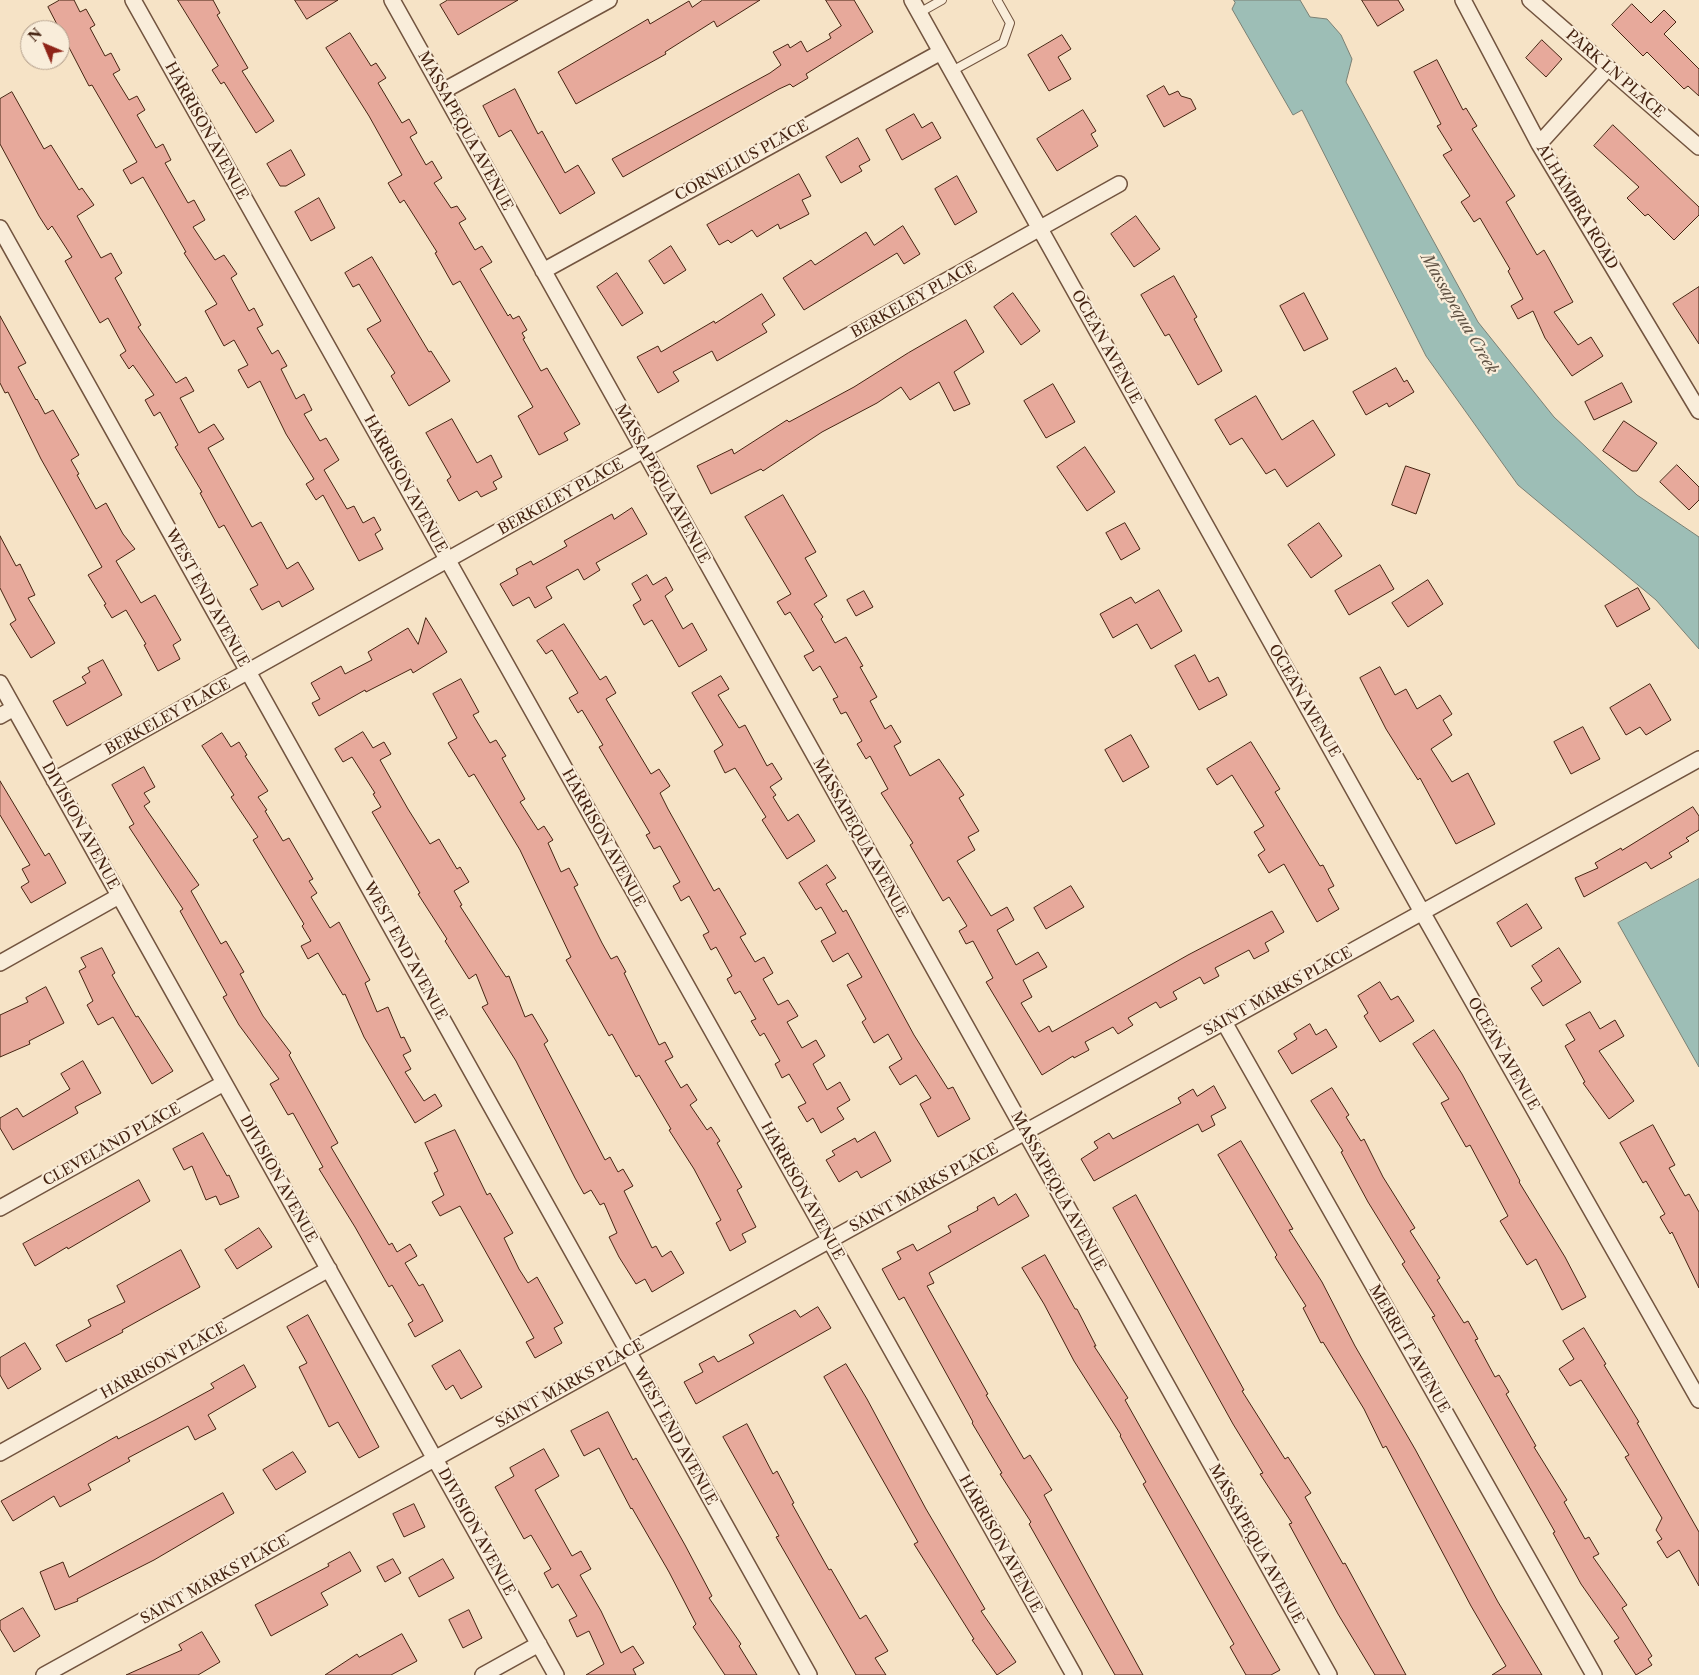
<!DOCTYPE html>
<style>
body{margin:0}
#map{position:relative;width:1699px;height:1675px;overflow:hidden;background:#f6e3c6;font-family:"Libre Caslon Text",serif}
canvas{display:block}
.north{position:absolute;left:20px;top:20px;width:50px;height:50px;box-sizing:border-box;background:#f9edda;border:1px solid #b19d8a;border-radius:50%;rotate:315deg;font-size:14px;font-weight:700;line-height:20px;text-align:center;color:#462412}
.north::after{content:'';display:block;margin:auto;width:18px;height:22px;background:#8f2418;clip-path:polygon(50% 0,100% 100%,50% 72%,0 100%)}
</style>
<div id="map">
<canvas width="1699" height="1675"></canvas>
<div class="north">N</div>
</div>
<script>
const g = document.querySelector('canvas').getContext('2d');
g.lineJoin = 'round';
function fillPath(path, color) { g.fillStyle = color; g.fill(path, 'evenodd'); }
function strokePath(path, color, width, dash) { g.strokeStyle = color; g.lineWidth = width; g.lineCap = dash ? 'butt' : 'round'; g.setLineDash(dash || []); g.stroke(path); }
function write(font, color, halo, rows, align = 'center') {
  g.font = font + ' "Libre Caslon Text",serif'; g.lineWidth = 4.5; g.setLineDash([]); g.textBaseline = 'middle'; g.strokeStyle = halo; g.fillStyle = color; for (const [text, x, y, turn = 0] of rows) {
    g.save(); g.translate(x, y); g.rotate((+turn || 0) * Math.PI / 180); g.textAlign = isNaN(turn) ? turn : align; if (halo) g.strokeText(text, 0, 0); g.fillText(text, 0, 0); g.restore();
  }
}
const water = new Path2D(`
 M1234 0H1300L1310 17 1327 19 1341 35 1352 59 1346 82 1478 322 1554 417 1637 495 1699 537V649L1656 600 1518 485 1426 356 1302 110 1293 115 1232 9 1235 3Z
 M1699 879V1067L1618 923Z`);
const building = new Path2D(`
 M60 0H74L80 12 86 9 95 25 90 28 105 56 111 53 120 70 113 74 129 100 137 96 145 110 137 115 156 148 163 144 171 160 165 163 188 203 194 200 205 220 193 227 215 260 224 255 237 274 231 278 249 311 254 308 263 325 257 328 272 354 278 350 287 366 281 369 296 399 304 394 312 410 304 414 320 441 326 438 339 460 324 470 347 509 354 506 363 523 374 517 381 530 375 534 383 549 359 561 323 495 316 500 306 484 314 479 286 434 260 381 248 388 238 370 248 365 234 340 224 346 205 311 217 304 184 253 186 252 143 177 131 184 123 170 137 162 92 85 89 86 48 7Z
 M178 0H213L220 13 217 15 248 68 242 71 274 121 256 133 224 82 221 84 212 70 218 66Z
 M295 0H338L307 19Z
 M448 0H518L458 35 440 5Z
 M703 0H760L717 27 714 21 665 52 666 54 576 104 558 72 648 19 650 24 689 1 692 7Z
 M826 0H854L873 32 806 74 808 78 793 87 790 84 779 89 623 177 612 159 770 73 781 65 773 52 788 44 790 48 801 41 807 52 831 38 829 34 841 26Z
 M1362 0H1398L1404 10 1378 26Z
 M1632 4 1651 23 1664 10 1676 22 1664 34 1699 69V96L1688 86 1684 89 1647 52 1643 56 1612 25Z
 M350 33 371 66 376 63 386 78 378 83 402 123 409 119 417 133 410 137 426 165 432 161 442 178 434 183 451 208 457 206 466 219 459 223 475 250 482 246 492 262 480 269 508 316 510 314 513 319 519 316 527 330 522 333 525 338 523 339 541 371 547 368 580 424 564 433 568 440 539 455 518 416 533 407 460 281 453 285 435 253 437 252 404 200 400 203 388 183 402 175 369 116 326 48Z
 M1062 35 1071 49 1058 57 1071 79 1049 91 1028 55Z
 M1542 40 1562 59 1546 77 1526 58Z
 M1437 60 1463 110 1466 108 1477 126 1472 129 1515 196 1506 202 1537 255 1544 250 1573 302 1554 312 1578 345 1591 337 1603 356 1572 376 1545 338 1533 311 1518 319 1511 306 1523 299 1508 271 1510 269 1480 218 1474 222 1461 202 1470 196 1443 155 1452 150 1437 126 1441 124 1414 72Z
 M1164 86 1169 95 1178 91 1181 96 1191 99 1196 109 1164 127 1147 96Z
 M515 89 538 134 542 131 565 173 578 165 595 193 560 214 511 130 499 137 483 106Z
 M12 92 44 149 51 145 79 190 82 188 94 205 77 216 101 258 111 253 122 273 115 278 141 325 138 327 176 383 186 377 194 391 180 398 199 433 214 424 224 439 208 448 252 527 261 522 287 569 298 562 314 589 282 607 279 601 262 610 250 589 258 585 224 525 219 528 200 493 202 492 175 447 178 445 160 412 154 416 145 400 154 395 133 365 129 369 120 355 126 351 108 318 100 323 65 261 72 257 52 226 48 230 39 216 0 144V99Z
 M1083 110 1096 131 1091 134 1098 146 1057 171 1037 139Z
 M914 114 922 128 932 122 941 138 902 160 886 130Z
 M1613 125 1699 207V215L1674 240 1648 214 1645 216 1627 198 1639 187 1594 146Z
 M858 138 870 160 859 166 862 171 841 183 826 157Z
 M291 150 305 175 286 186H280L267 164Z
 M799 174 811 196 802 200 809 214 780 229 778 224 757 237 752 230 731 243 728 240 719 245 707 225Z
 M957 176 977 212 955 225 935 189Z
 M319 198 335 228 311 241 295 212Z
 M1136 216 1160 249 1134 267 1111 234Z
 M903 226 920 254 904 264 897 253 804 310 783 278 811 260 815 265 866 232 874 245Z
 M671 246 686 270 664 284 649 261Z
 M372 257 429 352 431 351 450 381 409 406 391 376 395 373 367 329 381 321 359 284 353 287 345 273Z
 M617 273 643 313 622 326 597 287Z
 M1174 276 1197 317 1194 319 1222 371 1198 385 1169 334 1165 336 1141 295Z
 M1699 287V344L1673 304Z
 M1013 293 1040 331 1021 345 994 307Z
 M1304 293 1328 339 1304 351 1280 306Z
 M762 294 775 315 762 324 767 332 717 361 712 351 673 372 679 381 658 393 637 357 658 346 661 352 714 321 715 323Z
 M0 316 26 363 18 367 36 400 37 399 45 414 53 410 79 455 71 460 79 474 77 475 96 509 106 503 123 534 135 549 116 561 141 603 155 595 181 640 173 645 180 659 158 671 144 645 146 644 126 610 112 618 104 605 106 604 88 575 102 567 41 459 8 392 5 393 0 383Z
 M966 320 984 352 954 372 970 404 954 411 939 382 910 400 901 387 877 403 822 432 763 471 761 469 711 494 697 466 732 449 734 454 787 420 789 422 854 387 908 353Z
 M1396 368 1404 382 1407 380 1414 392 1389 407 1387 403 1366 415 1353 392Z
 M1622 383 1632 402 1594 420 1585 402Z
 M1053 384 1075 422 1046 438 1024 401Z
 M1256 396 1282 440 1313 420 1335 455 1287 487 1275 469 1266 474 1242 438 1230 445 1215 420Z
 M452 419 477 463 491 455 502 477 493 482 497 489 481 497 477 491 459 501 447 480 451 477 426 433Z
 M1624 421 1657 443 1637 471H1632L1603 451Z
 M1085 447 1115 492 1087 511 1057 467Z
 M1677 465 1699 487V500L1689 510 1660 482Z
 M1406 466 1430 474 1416 514 1392 505Z
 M783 495 816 552 805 558 827 596 814 604 823 617 821 619 835 643 846 637 863 666 860 667 877 697 870 701 885 729 891 725 901 742 894 746 910 776 939 759 964 795 959 798 979 831 968 837 975 850 957 861 991 916 1007 907 1014 920 997 930 1016 965 1038 952 1047 967 1023 980 1032 997 1021 1003 1039 1032 1049 1026 1052 1032 1188 955 1272 911 1284 932 1265 943 1269 951 1254 959 1249 950 1215 968 1219 976 1204 984 1200 977 1173 992 1177 999 1160 1008 1156 1002 1128 1018 1133 1025 1118 1034 1113 1027 1085 1042 1089 1050 1074 1058 1073 1056 1042 1075 986 982 993 978 973 941 966 944 959 931 967 926 949 897 943 901 910 845 913 843 881 793 888 789 870 756 866 759 857 744 862 741 846 712 841 714 833 699 838 697 820 666 813 671 804 656 814 651 790 612 785 615 777 602 791 594 745 517Z
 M632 508 647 534 596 563 600 570 584 580 578 569 546 587 552 598 535 608 529 597 513 606 500 584 518 574 516 569 531 561 533 565 567 546 564 541 612 514 614 519Z
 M1125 523 1140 549 1121 560 1106 533Z
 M1319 523 1342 556 1311 578 1288 545Z
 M0 536 16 566 20 564 35 595 28 598 55 643 31 658 10 624 16 620 0 588Z
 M1380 565 1394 589 1349 615 1335 591Z
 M647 575 653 585 666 577 673 590 665 596 683 629 692 623 707 650 679 667 652 620 644 625 633 605 641 600 632 584Z
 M1428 580 1443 604 1408 627 1392 603Z
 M1638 588 1650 609 1617 627 1605 606Z
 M1159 590 1182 631 1151 649 1137 624 1113 638 1100 614 1131 597 1135 603Z
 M864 591 873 607 856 616 847 600Z
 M426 618 447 652 413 673 411 669 366 692 365 690 319 716 312 703 320 699 311 683 341 666 345 674 372 660 368 652 408 628 418 644Z
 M564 624 600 680 606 676 616 693 606 699 651 774 659 769 670 786 660 793 668 809 714 891 719 888 746 934 740 937 755 962 764 957 773 973 763 979 778 1005 788 1000 798 1016 787 1022 802 1048 816 1040 825 1056 813 1064 827 1090 840 1082 850 1100 837 1108 844 1119 821 1133 813 1118 807 1122 798 1107 806 1103 789 1074 782 1078 775 1064 780 1061 764 1033 760 1036 751 1021 756 1019 740 991 735 994 727 979 732 976 716 947 711 950 703 935 709 932 689 896 681 901 673 886 680 882 660 846 654 849 646 835 650 833 599 747 603 745 582 710 578 713 569 698 578 693 552 650 546 654 537 641Z
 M1195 655 1209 682 1218 677 1227 695 1199 710 1175 666Z
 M103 660 122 695 67 726 53 701 86 683 82 677 90 672 88 668Z
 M1380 667 1395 695 1406 689 1417 709 1440 695 1452 714 1443 720 1452 735 1431 749 1452 782 1468 773 1495 824 1456 844 1420 778 1418 780 1386 729 1360 678Z
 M721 676 729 689 718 695 739 728 745 725 767 766 772 763 782 779 770 787 776 795 773 797 788 821 798 814 815 841 787 859 762 820 766 817 735 768 725 773 714 751 723 745 692 693Z
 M461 679 479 712 473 715 490 743 496 740 506 756 502 758 525 799 520 802 538 830 544 826 553 840 548 843 561 872 569 868 578 885 574 887 602 943 611 959 617 956 626 972 624 973 659 1045 665 1042 673 1057 665 1061 681 1088 687 1084 697 1100 690 1105 707 1130 711 1127 720 1141 717 1143 742 1187 737 1190 756 1227 742 1234 746 1242 730 1251 716 1223 721 1220 694 1169 669 1130 671 1129 639 1075 636 1077 612 1034 609 1036 566 960 571 957 520 850 474 774 469 777 448 743 457 738 433 694Z
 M1650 684 1671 720 1646 735 1640 727 1626 735 1610 708Z
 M1583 727 1600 759 1571 774 1554 742Z
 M363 732 373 748 384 742 391 754 380 760 408 809 430 844 439 839 457 869 460 867 469 882 454 891 462 905 460 906 506 977 509 976 525 1017 532 1014 548 1041 544 1044 605 1160 610 1157 618 1172 623 1169 633 1186 624 1191 652 1248 656 1246 662 1257 671 1251 684 1273 652 1292 645 1279 636 1284 619 1257 609 1237 617 1233 604 1203 600 1205 591 1190 584 1194 575 1178 516 1061 482 1007 488 1004 476 974 469 979 445 941 447 939 418 894 420 893 372 812 381 807 373 794 375 793 352 757 343 762 335 749Z
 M222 733 231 747 239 742 247 755 245 756 268 791 258 797 267 810 265 811 283 841 289 838 313 879 309 881 317 893 311 897 330 928 339 922 370 980 365 983 377 1012 388 1007 401 1038 404 1037 411 1051 403 1055 411 1069 405 1072 424 1101 435 1094 442 1106 415 1123 364 1037 345 994 343 995 318 953 308 959 301 946 311 941 302 926 304 924 253 840 258 837 231 797 234 795 202 746Z
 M1131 735 1149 767 1123 782 1105 750Z
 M1251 742 1280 789 1275 792 1320 866 1323 865 1334 886 1328 889 1339 909 1317 922 1284 864 1269 873 1258 855 1265 850 1254 832 1264 826 1232 775 1217 785 1207 769Z
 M144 767 155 787 144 793 150 802 144 806 199 885 191 891 221 944 226 941 244 972 240 974 263 1016 291 1053 289 1055 338 1143 331 1147 389 1245 392 1243 397 1252 410 1244 417 1256 405 1263 419 1286 423 1284 443 1321 415 1337 408 1324 413 1321 392 1285 389 1287 355 1227 319 1169 323 1167 293 1113 288 1115 270 1084 279 1079 239 1025 223 997 227 995 180 911 183 909 129 827 134 824 112 785Z
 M0 781 45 856 49 853 66 883 31 903 21 887 29 882 22 869 30 865 0 815Z
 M1693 807 1699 816V830L1686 838 1689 841 1669 853 1672 857 1651 869 1646 862 1584 897 1575 878 1598 868 1595 863 1621 848 1622 850Z
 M827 865 836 878 826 884 843 912 846 910 914 1035 948 1089 953 1087 970 1119 938 1137 920 1104 931 1098 916 1075 900 1085 889 1067 902 1059 888 1034 874 1043 862 1022 866 1019 847 985 862 977 848 953 833 962 821 941 836 933 821 907 816 910 799 883Z
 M1071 886 1084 907 1046 929 1034 908Z
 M1527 904 1542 928 1511 947 1497 923Z
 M102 948 115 973 112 975 136 1017 138 1016 173 1071 152 1084 113 1017 98 1025 87 1005 93 1001 79 971 86 967 81 958Z
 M1559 948 1581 982 1543 1006 1531 988 1542 981 1532 966Z
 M1380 982 1391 1000 1398 996 1414 1021 1380 1042 1364 1016 1368 1013 1358 996Z
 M46 987 64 1023 29 1041 30 1044 0 1057V1015L28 1002 26 998Z
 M1590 1012 1600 1029 1615 1020 1624 1036 1599 1051 1634 1101 1609 1119 1583 1083 1585 1082 1565 1046 1575 1040 1566 1025Z
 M1310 1024 1316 1035 1326 1029 1337 1047 1292 1074 1278 1051 1297 1039 1294 1034Z
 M1434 1030 1462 1074 1520 1181 1519 1182 1565 1257 1586 1297 1562 1310 1536 1259 1527 1265 1500 1221 1508 1216 1470 1145 1466 1147 1441 1103 1449 1099 1413 1044Z
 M83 1061 101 1093 75 1107 78 1113 13 1150 0 1128V1118L17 1108 23 1117 70 1089 61 1074Z
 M1214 1086 1226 1108 1211 1116 1215 1125 1202 1132 1198 1124 1194 1126 1094 1181 1081 1159 1098 1148 1094 1142 1109 1133 1113 1139 1181 1103 1178 1098 1193 1089 1197 1096Z
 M1332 1088 1349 1115 1346 1117 1361 1141 1364 1139 1383 1177 1415 1228 1410 1231 1440 1278 1437 1280 1464 1323 1468 1321 1478 1339 1475 1340 1495 1377 1499 1375 1509 1392 1506 1394 1536 1446 1534 1447 1567 1500 1564 1502 1585 1539 1589 1537 1599 1554 1593 1557 1627 1605 1622 1608 1652 1656 1648 1659 1652 1665 1636 1675 1614 1641 1619 1638 1581 1584 1553 1533 1555 1532 1432 1317 1435 1316 1402 1264 1405 1262 1368 1202 1341 1152 1343 1151 1311 1101Z
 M1653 1125 1675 1165 1669 1168 1685 1196 1689 1194 1699 1212V1288L1672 1232 1670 1234 1660 1217 1665 1214 1646 1181 1643 1183 1620 1143Z
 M455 1130 487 1195 490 1193 513 1233 504 1238 519 1269 528 1283 537 1277 563 1323 554 1328 562 1343 535 1358 526 1342 534 1338 460 1206 440 1216 432 1202 444 1195 434 1173 438 1171 425 1143Z
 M875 1132 891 1161 861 1178 857 1171 839 1182 826 1160 835 1155 832 1151 855 1138 857 1142Z
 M203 1133 227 1176 229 1175 239 1197 220 1205 216 1196 206 1200 192 1166 184 1170 173 1149Z
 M1241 1141 1293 1229 1289 1230 1322 1282 1355 1346 1415 1449 1498 1602 1542 1675H1492L1506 1666 1471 1606 1386 1446 1383 1448 1364 1409 1323 1342 1321 1343 1303 1308 1306 1306 1275 1257 1277 1255 1218 1155Z
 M139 1180 150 1201 68 1249 67 1247 35 1266 23 1244Z
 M1016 1194 1029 1216 929 1273 934 1283 927 1286 988 1394 986 1395 1024 1459 1030 1455 1052 1490 1044 1495 1143 1675H1115L1058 1575 1029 1524 1031 1522 1000 1474 1002 1473 972 1423 973 1422 904 1297 899 1300 882 1269 901 1259 897 1252 913 1244 917 1251 951 1232 948 1226 978 1210 977 1207 994 1197 998 1205Z
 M1136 1195 1244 1390 1242 1391 1285 1459 1288 1457 1311 1493 1305 1497 1343 1564 1345 1563 1406 1675H1375L1338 1614 1289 1524 1292 1523 1260 1474 1263 1473 1233 1424 1113 1208Z
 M259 1228 272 1247 237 1269 225 1250Z
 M181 1250 200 1287 122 1330 123 1332 66 1362 56 1345 91 1326 88 1320 125 1302 117 1286Z
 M1045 1255 1075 1309H1077L1096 1346H1094L1128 1398 1125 1400 1156 1455 1280 1670 1271 1675H1246L1230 1647 1234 1644 1143 1484 1146 1482 1120 1436 1121 1435 1074 1361 1044 1304 1022 1268Z
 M818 1307 831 1328 696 1404 684 1382 703 1372 699 1364 714 1356 718 1362 754 1343 749 1335 795 1310 800 1317Z
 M308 1315 379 1447 359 1458 338 1422 329 1427 299 1367 307 1363 287 1327Z
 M1584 1328 1606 1364 1604 1365 1639 1422 1637 1423 1699 1532V1586L1679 1550 1667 1558 1657 1542 1662 1539 1656 1530 1662 1518 1625 1457 1629 1455 1581 1380 1570 1386 1559 1369 1574 1359 1563 1341Z
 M25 1343 41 1369 8 1389 0 1375V1358Z
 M460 1350 482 1387 461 1399 453 1385 446 1390 432 1366Z
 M846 1364 867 1399 926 1509 985 1609 981 1611 1016 1662 997 1675 972 1640 974 1639 914 1544 918 1542 824 1377Z
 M244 1365 256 1387 208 1415 216 1429 195 1440 188 1426 128 1458 130 1461 88 1484 91 1490 60 1507 54 1496 13 1521 1 1501 117 1436 118 1439 155 1420 214 1388 211 1384Z
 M608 1412 633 1460 636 1458 685 1545 712 1596 709 1598 741 1644 739 1646 757 1675H725L693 1627 696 1624 669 1572 632 1508 631 1509 599 1448 584 1456 571 1431Z
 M747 1424 773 1474 777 1471 794 1503 792 1504 829 1570 831 1569 860 1619 866 1615 888 1651 875 1658 886 1675H856L776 1537 779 1536 723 1437Z
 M544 1449 559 1476 535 1490 572 1556 581 1551 591 1569 580 1575 601 1611 621 1653 633 1646 644 1663 633 1669 636 1675H586L604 1664 589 1631 577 1637 569 1620 577 1616 558 1584 552 1588 544 1573 551 1569 531 1535 524 1539 495 1487 514 1476 510 1468Z
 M293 1452 306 1472 276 1490 263 1470Z
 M223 1493 234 1513 154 1560 77 1599 78 1601 55 1610 40 1572 63 1562 69 1577Z
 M414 1504 425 1527 404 1537 393 1514Z
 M350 1552 361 1571 321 1593 328 1605 271 1636 255 1605 329 1566 328 1564Z
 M393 1559 401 1573 385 1582 377 1567Z
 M443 1559 454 1578 419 1597 409 1578Z
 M23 1608 40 1636 14 1652 0 1629V1621Z
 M469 1610 482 1638 463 1648 449 1620Z
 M202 1632 220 1662 198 1675H126L182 1650 179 1645Z
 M402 1634 417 1661 391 1675H325L357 1654 359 1657Z`);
const lane = new Path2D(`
 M919 13 942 0
 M952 71 1003 43 1010 23 997 0`);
const street = new Path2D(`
 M133 0 1074 1675
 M392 0 1329 1675
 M912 0 1422 912 1699 1400
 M1463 0 1539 144 1699 411
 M1530 0 1699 147
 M443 91 609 0
 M1539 144 1608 68
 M0 228 809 1675
 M543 271 941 52
 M0 683 556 1675
 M0 716 14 708
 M54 780 1119 184
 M0 963 119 896
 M1224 1022 1594 1675
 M0 1208 224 1083
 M0 1453 329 1269
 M44 1675 1699 759
 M483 1675 539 1644`);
const streetNames = [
 ["PARK LN PLACE",1615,74,41],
 ["HARRISON AVENUE",206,131,61],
 ["MASSAPEQUA AVENUE",465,131,61],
 ["CORNELIUS PLACE",742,161,-29],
 ["ALHAMBRA ROAD",1577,207,59],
 ["BERKELEY PLACE",914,300,-29],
 ["OCEAN AVENUE",1106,347,61],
 ["HARRISON AVENUE",405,484,61],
 ["MASSAPEQUA AVENUE",662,484,61],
 ["BERKELEY PLACE",561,497,-29],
 ["WEST END AVENUE",207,598,61],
 ["OCEAN AVENUE",1304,701,60],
 ["BERKELEY PLACE",168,717,-29],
 ["DIVISION AVENUE",80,826,61],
 ["HARRISON AVENUE",603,838,61],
 ["MASSAPEQUA AVENUE",860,838,61],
 ["WEST END AVENUE",405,951,61],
 ["SAINT MARKS PLACE",1278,992,-29],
 ["OCEAN AVENUE",1503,1054,60],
 ["CLEVELAND PLACE",112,1145,-29],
 ["DIVISION AVENUE",278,1179,61],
 ["SAINT MARKS PLACE",924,1188,-29],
 ["HARRISON AVENUE",802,1191,61],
 ["MASSAPEQUA AVENUE",1058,1191,61],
 ["MERRITT AVENUE",1409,1349,60],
 ["HARRISON PLACE",164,1361,-29],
 ["SAINT MARKS PLACE",570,1384,-29],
 ["WEST END AVENUE",675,1436,61],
 ["DIVISION AVENUE",476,1532,61],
 ["HARRISON AVENUE",1000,1544,61],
 ["MASSAPEQUA AVENUE",1256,1544,61],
 ["SAINT MARKS PLACE",215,1580,-29]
];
const waterNames = [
 ["Massapequa Creek",1459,314,60]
];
fillPath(water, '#9dbeb6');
strokePath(water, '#7a8074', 1);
fillPath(building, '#e7a99b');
strokePath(building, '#462412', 1);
strokePath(lane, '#72543f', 10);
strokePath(street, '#72543f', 18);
strokePath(lane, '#f9edda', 8);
strokePath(street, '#f9edda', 15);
write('15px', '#462412', '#f9edda', streetNames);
write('italic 16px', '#605243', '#f9edda', waterNames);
</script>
